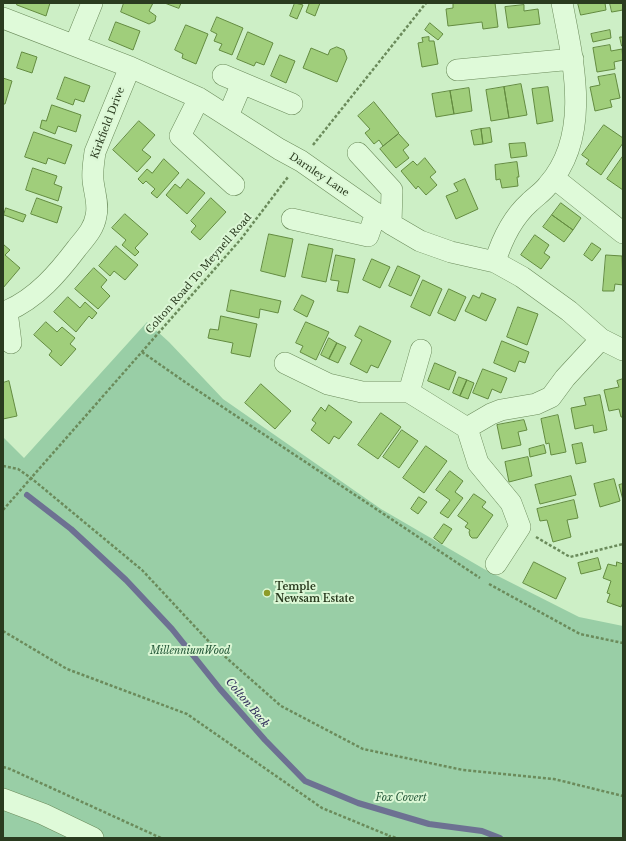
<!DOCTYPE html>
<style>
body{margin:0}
#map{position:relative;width:626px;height:841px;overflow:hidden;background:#cdefc6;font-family:"Libre Baskerville",serif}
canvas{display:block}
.frame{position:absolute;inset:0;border:4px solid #2a3b1f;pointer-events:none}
</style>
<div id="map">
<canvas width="626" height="841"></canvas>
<div class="frame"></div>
</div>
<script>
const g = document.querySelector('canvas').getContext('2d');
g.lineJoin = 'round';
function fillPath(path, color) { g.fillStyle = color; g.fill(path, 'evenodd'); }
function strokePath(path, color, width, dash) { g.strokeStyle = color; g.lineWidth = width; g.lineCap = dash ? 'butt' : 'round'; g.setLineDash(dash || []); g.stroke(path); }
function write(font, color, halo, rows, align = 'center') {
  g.font = font + ' "Libre Baskerville",serif'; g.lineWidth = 4; g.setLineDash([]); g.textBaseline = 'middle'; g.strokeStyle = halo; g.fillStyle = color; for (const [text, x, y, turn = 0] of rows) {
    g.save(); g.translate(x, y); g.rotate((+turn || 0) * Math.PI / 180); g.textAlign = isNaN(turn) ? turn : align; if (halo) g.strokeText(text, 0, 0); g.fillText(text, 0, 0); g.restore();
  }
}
const green = new Path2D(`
 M147 322 169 342 223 399 381 509 484 569 579 617 623 626V838H3V437L24 458Z`);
const stream = new Path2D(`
 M27 495 71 529 126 580 172 629 220 689 265 740 305 781 358 803 429 824 482 831 500 838`);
const building = new Path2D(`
 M17 3H50L46 16 17 5Z
 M124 3H153L149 11 156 16 155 21 149 24 121 12Z
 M165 3H181L179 8Z
 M295 3 303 5 297 19 290 16Z
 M307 3H320L315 16 306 12 309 4Z
 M457 3H495L498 27 483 29 482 22 448 26 446 9 453 8V4Z
 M578 3H605L606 10 581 15Z
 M610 3H623V10L612 12Z
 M524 5V11L538 9 540 24 508 28 505 7Z
 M217 17 243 28 232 55 219 50 222 44 214 41 217 34 211 31Z
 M116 22 140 31 133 50 109 40Z
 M430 23 443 34 438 40 425 30Z
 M186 25 208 34 196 64 182 58 183 54 175 50Z
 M610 30 611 38 593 42 591 34Z
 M248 32 273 43 264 65 256 62 254 66 237 59Z
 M429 37V41H434L438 64 422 67 418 43 423 42 422 38Z
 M620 37H623V46H622Z
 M610 45 611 51 622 49 623 60 614 62 615 69 597 72 593 48Z
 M337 47 344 50 347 58 337 82 303 68 311 48 328 55 330 50Z
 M22 52 37 57 32 73 17 68Z
 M280 55 295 61 286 83 271 76Z
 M615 74 620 98 610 100 612 107 595 111 590 87 600 85 598 77Z
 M65 77 90 86 84 102 75 99 73 105 57 99Z
 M3 78 12 81 5 104H3Z
 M521 84 527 115 509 118 504 87Z
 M504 87 509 118 491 121 486 90Z
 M548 87 553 121 537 124 532 89Z
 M469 88 472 111 454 114 450 91Z
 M450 91 454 114 436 117 432 94Z
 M374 102 399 133 383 146 379 140 374 144 365 133 370 129 358 116Z
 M52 105 81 115 76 132 58 126 55 134 40 128 42 120 46 121Z
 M139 121 155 135 142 150 151 157 137 172 113 150Z
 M604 125 623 138V143L601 175 586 164 589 160 582 155Z
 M490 128 492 142 483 144 481 129Z
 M481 129 483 144 474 145 471 131Z
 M34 132 72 145 65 164 48 158 46 164 25 157Z
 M399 134 409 145 403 150 409 158 396 168 380 149Z
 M525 143 527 156 511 158 509 144Z
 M623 156V190L607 179Z
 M425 158 436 172 430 177 437 185 426 195 418 186 416 189 401 171 413 161 417 165Z
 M164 159 179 173 157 198 151 193 155 189 146 181 143 184 138 179 147 169 152 173Z
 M517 162 519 177H517L518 186 502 188 500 179 496 180 495 165Z
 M33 168 57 176 54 184 62 187 58 201 26 190Z
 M188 179 205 193 187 214 166 195 175 184 180 188Z
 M465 179 478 209 456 219 446 196 458 191 454 184Z
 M37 198 62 207 57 223 31 214Z
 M211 198 226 212 200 240 191 232 196 226 191 221Z
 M561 203 581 218 573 230 552 215Z
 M6 208 26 215 23 222 4 215Z
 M125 214 148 234 135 248 139 252 135 256 122 245 126 240 112 228Z
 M552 215 573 230 564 242 543 227Z
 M269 234 293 239 285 277 261 271Z
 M535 235 549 245 544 253 550 257 541 269 521 255Z
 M592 243 601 249 592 261 584 255Z
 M309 244 333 249 326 282 302 277Z
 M4 245 10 250 5 255 20 268 3 288V246Z
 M116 246 138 265 125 280 114 271 110 276 99 266Z
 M336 255 355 259 348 293 337 291 339 281 331 280Z
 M606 255 622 256 623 285 615 284 614 291H603Z
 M372 259 390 267 380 288 363 280Z
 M398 266 420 276 411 296 389 286Z
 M94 268 107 280 101 287 110 296 98 309 75 289Z
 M423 280 442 289 430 316 411 307Z
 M449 289 466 297 455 321 438 313Z
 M231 290 281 301 278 313 260 309 259 318 227 311Z
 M482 293 496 299 486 321 465 311 473 295 479 298Z
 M302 295 314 301 307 317 294 310Z
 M68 297 80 308 85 302 97 313 92 319 89 316 76 332 54 312Z
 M518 307 538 314 527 345 507 337Z
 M221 316 257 324 250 357 231 353 233 343 208 338 210 329 218 330Z
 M46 322 57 332 62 327 75 338 70 344 76 349 61 366 49 355 52 351 34 335Z
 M306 322 329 332 316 360 300 352 303 346 296 343Z
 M360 326 391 341 378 368 371 365 367 373 350 364 362 340 355 336Z
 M329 338 337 343 329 359 321 355Z
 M502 341 529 352 525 363 519 361 515 372 494 363Z
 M337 343 346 347 338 363 329 359Z
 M435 363 456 372 449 390 428 381Z
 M483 369 507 378 501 393 492 389 488 399 473 393Z
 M459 377 467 380 460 396 453 393Z
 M623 379V417H621L619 409 609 411 604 390 619 387 617 381Z
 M467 380 474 383 468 399 460 396Z
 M9 381 17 416 3 419V383Z
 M261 384 291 411 275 429 245 403Z
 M600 395 607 430 594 433 593 425 575 429 571 408 586 405 584 398Z
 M329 405 352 422 339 439 334 436 329 444 311 430 316 423 312 420 321 407 325 411Z
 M381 413 401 427 378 459 358 445Z
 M558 415 566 452 551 455 549 443 546 444 541 419Z
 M524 420 527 430 518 432 521 445 502 449 497 425Z
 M402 430 418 441 399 468 383 457Z
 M582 443 586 462 576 464 572 445Z
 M544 445 546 453 530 457 529 449Z
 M426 446 447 461 424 493 403 478Z
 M528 457 532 476 509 482 505 462Z
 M450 471 463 481 455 492 463 498 448 518 440 513 450 500 436 490Z
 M571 476 576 495 540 504 535 485Z
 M614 479 620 501 600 507 594 484Z
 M623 484V500L619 485Z
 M474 494 486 502 482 507 493 515 477 538H472L470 536 469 532 470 530 465 527 468 523 458 516Z
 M419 497 427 502 418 514 411 509Z
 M574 500 578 518 567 520 571 537 553 542 547 520 540 521 537 509Z
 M444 524 452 529 442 544 434 538Z
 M598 558 601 569 581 574 578 563Z
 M534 562 566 578 556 599 523 583Z
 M617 562 623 564V602L621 607 607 602 610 594 607 593 611 581 603 578 608 564 616 566Z`);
const path = new Path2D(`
 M313 145 426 3
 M142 352 185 382 480 578
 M3 466 18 469 31 478 142 570 213 646 281 706 363 749 463 770 554 779 623 796
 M3 510 241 239 288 177
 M536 537 570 557 623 544
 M489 584 580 634 623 643
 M3 631 67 669 187 714 322 808 390 836
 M3 767 10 769 161 838
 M389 838 390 836 397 838`);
const minor = new Path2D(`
 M3 18 130 67 199 98 279 149 301 161 391 224 420 241 451 252 495 262 522 277 569 311 601 339 623 350
 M75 45 92 3
 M457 70 573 59
 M223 75 292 104
 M199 98 180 136 234 185
 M228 116 242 83
 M358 153 392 190 391 224
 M554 178 623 233
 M292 219 368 236 376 213
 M495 262C502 239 512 218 530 202 536 196 543 192 548 185 592 135 573 61 562 3
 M7 311C37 298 58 273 77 248 85 238 94 229 96 216 99 204 94 192 93 180 92 170 94 161 95 152L130 67
 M3 312 7 311 11 343
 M285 363 328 384 362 392H409L467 428 478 463 511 503 520 527 496 564
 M409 392 421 350
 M467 428 491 414 501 410 536 404 551 397 565 378 601 339
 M3 799 43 814 93 838`);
const markers = [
 [267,593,4,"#8d9c29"]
];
const streetNames = [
 ["Kirkfield Drive",108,123,-69],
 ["Darnley Lane",319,175,34],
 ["Colton Road To Meynell Road",199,274,-49]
];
const poiNames = [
 ["Temple",275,587],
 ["Newsam Estate",275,599]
];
const parkNames = [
 ["MillenniumWood",190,651],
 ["Fox Covert",401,798]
];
const waterNames = [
 ["Colton Beck",247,703,50]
];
fillPath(green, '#99cea6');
strokePath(stream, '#6d7192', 6);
fillPath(building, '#a0ce7b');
strokePath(building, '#638b40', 1);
strokePath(minor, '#6b8b5b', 22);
strokePath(path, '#6b8b5b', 2.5, [3, 2]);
strokePath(minor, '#dffad9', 21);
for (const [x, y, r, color] of markers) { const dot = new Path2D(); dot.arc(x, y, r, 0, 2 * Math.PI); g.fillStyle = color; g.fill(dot); strokePath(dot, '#dbf7d5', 1.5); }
write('10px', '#2a3b1f', '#dbf7d5', streetNames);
write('bold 10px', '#2a3b1f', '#dbf7d5', poiNames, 'left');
write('italic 10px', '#255839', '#dbf7d5', parkNames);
write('italic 11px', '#312e5b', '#dbf7d5', waterNames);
</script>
